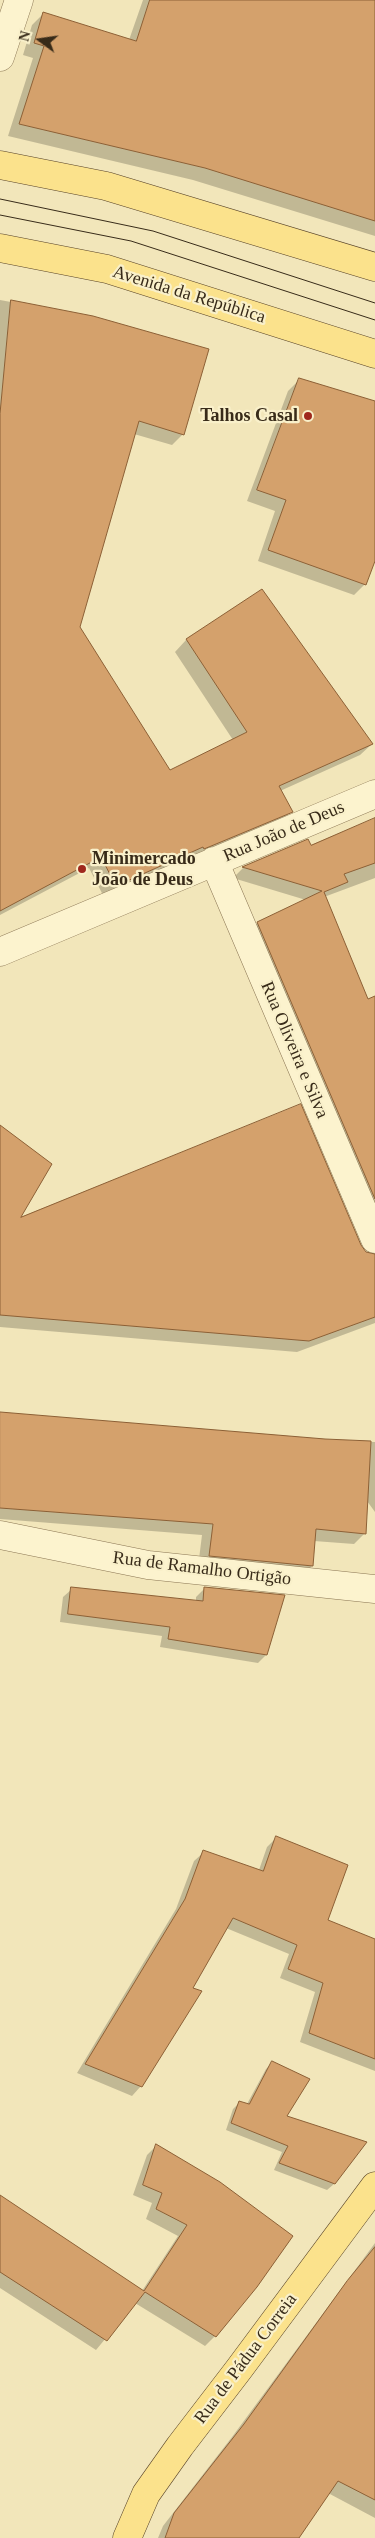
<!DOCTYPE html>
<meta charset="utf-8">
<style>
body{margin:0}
#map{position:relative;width:375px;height:2538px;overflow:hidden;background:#f2e6ba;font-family:Georgia,serif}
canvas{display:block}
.north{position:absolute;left:15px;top:15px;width:50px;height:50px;-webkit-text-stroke:4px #f9f0ca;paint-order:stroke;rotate:284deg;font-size:14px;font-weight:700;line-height:20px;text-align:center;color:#382b19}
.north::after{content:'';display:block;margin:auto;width:18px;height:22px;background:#382b19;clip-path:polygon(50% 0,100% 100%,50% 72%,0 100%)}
</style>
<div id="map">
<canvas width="375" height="2538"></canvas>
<div class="north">N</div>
</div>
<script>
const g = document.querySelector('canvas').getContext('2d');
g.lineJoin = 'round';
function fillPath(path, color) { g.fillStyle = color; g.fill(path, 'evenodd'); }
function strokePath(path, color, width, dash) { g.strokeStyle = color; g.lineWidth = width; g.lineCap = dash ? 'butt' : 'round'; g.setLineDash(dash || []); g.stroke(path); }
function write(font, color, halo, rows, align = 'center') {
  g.font = font + ' Georgia,serif'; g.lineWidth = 4.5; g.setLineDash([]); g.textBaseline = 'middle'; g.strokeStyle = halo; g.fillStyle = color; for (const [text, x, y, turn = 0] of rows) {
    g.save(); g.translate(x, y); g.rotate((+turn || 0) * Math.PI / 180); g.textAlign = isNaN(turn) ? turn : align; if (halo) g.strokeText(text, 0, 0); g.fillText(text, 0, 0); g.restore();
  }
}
const shadow = new Path2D(`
 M143 0H375V236L193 180 8 136 33 58 23 55 32 25 44 13 129 40Z
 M0 300 93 317 183 434 172 445 134 434 78 627 169 772 233 740 175 652 186 640 262 590 372 744 360 755 280 791 291 811 280 823 104 897 89 868 0 915Z
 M299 380 375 403V557L365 584 354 595 258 561 275 511 247 501 288 391Z
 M375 819V878L324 897 367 1001 375 998V1236L246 934 258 923 306 900 233 878 243 868 307 841 310 846Z
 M0 1127 18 1220 360 1246 364 1252 375 1255V1323L297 1352 0 1327Z
 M0 1414 325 1441 375 1442V1512L367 1501 365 1533 354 1544 314 1541 312 1566 301 1577 198 1567 202 1535 0 1519Z
 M205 1588 266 1655 258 1663 160 1647 162 1636 60 1622 63 1597 72 1589 196 1602V1597Z
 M276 1838 326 1921 375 1940V2071L300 2042 315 1992 280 1978 289 1954 226 1928 191 1988 141 2086 132 2096 77 2073 176 1909 194 1861 204 1852 259 1870 267 1847Z
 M272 2063 285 2117 334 2184 327 2190 274 2170 282 2152 226 2130 233 2109 240 2102 247 2104 266 2069Z
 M157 2145 219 2183 215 2336 205 2346 135 2303 96 2350 0 2288V2203L142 2291 178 2236 146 2219 152 2203 133 2195 147 2155Z
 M375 2243V2518L328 2493 298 2538H158L163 2526 232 2437Z`);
const building = new Path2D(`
 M150 0H375V221L205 168 19 124 44 46 34 43 43 12 136 41Z
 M11 300 93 316 209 349 184 435 139 421 80 627 170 770 247 732 186 639 262 589 373 744 279 786 293 812 204 849 203 847 116 886 101 857 0 911V414Z
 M299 378 375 401V561L366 585 268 550 286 500 257 490Z
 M375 818V863L344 874 348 882 324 892 368 999 375 996V1199L257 922 322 891 242 867 308 839 311 845Z
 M301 1104 361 1245 366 1252 375 1254V1317L309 1341 0 1315V1125L52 1164 21 1217Z
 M0 1412 325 1439 371 1441 366 1534 316 1529 313 1566 209 1556 213 1524 0 1508Z
 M71 1587 203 1601 204 1587 285 1595 267 1655 168 1639 170 1627 68 1614Z
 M276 1836 348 1865 328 1920 375 1939V2059L309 2033 323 1983 288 1969 297 1945 233 1918 193 1988 202 1991 142 2087 85 2064 185 1899 203 1850 263 1871Z
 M272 2061 310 2079 287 2116 367 2142 335 2184 279 2163 288 2146 231 2123 239 2101 249 2104Z
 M156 2144 220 2182 293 2236 257 2287 216 2337 145 2292 107 2341 0 2272V2195L144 2291 187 2225 156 2209 162 2193 143 2185Z
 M375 2247V2500L338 2481 299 2538H165L174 2513 244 2424 347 2281Z`);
const minor = new Path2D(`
 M0 57 19 0
 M214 861 375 1239
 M0 952 375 794
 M0 1535 148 1565 375 1589`);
const major = new Path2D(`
 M0 165 106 186 375 267
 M0 248 107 269 375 354
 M127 2538 146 2494 180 2446 239 2369 375 2186`);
const tram = new Path2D(`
 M0 199 153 231 375 303
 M0 215 131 241 375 320`);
const markers = [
 [308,416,5,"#9f281d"],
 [82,869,5,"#9f281d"]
];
const streetNames = [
 ["Avenida da República",189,295,17],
 ["Rua João de Deus",284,832,-23],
 ["Rua Oliveira e Silva",294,1050,67],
 ["Rua de Ramalho Ortigão",202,1569,7],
 ["Rua de Pádua Correia",246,2359,-53]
];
const poiNames = [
 ["Talhos Casal",298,416],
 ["Minimercado",92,859,"left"],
 ["João de Deus",92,880,"left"]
];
fillPath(shadow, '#0003');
fillPath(building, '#d4a16c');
strokePath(building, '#8c6036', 1);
strokePath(minor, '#8a7553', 29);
strokePath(major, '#574228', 29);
strokePath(minor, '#fcf3ce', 28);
strokePath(major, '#fbe28c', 28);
strokePath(tram, '#382b19', 1);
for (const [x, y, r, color] of markers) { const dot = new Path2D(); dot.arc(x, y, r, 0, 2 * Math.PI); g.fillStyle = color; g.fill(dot); strokePath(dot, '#f9f0ca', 2); }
write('18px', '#382b19', '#f9f0ca', streetNames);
write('bold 18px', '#382b19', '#f9f0ca', poiNames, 'right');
</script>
